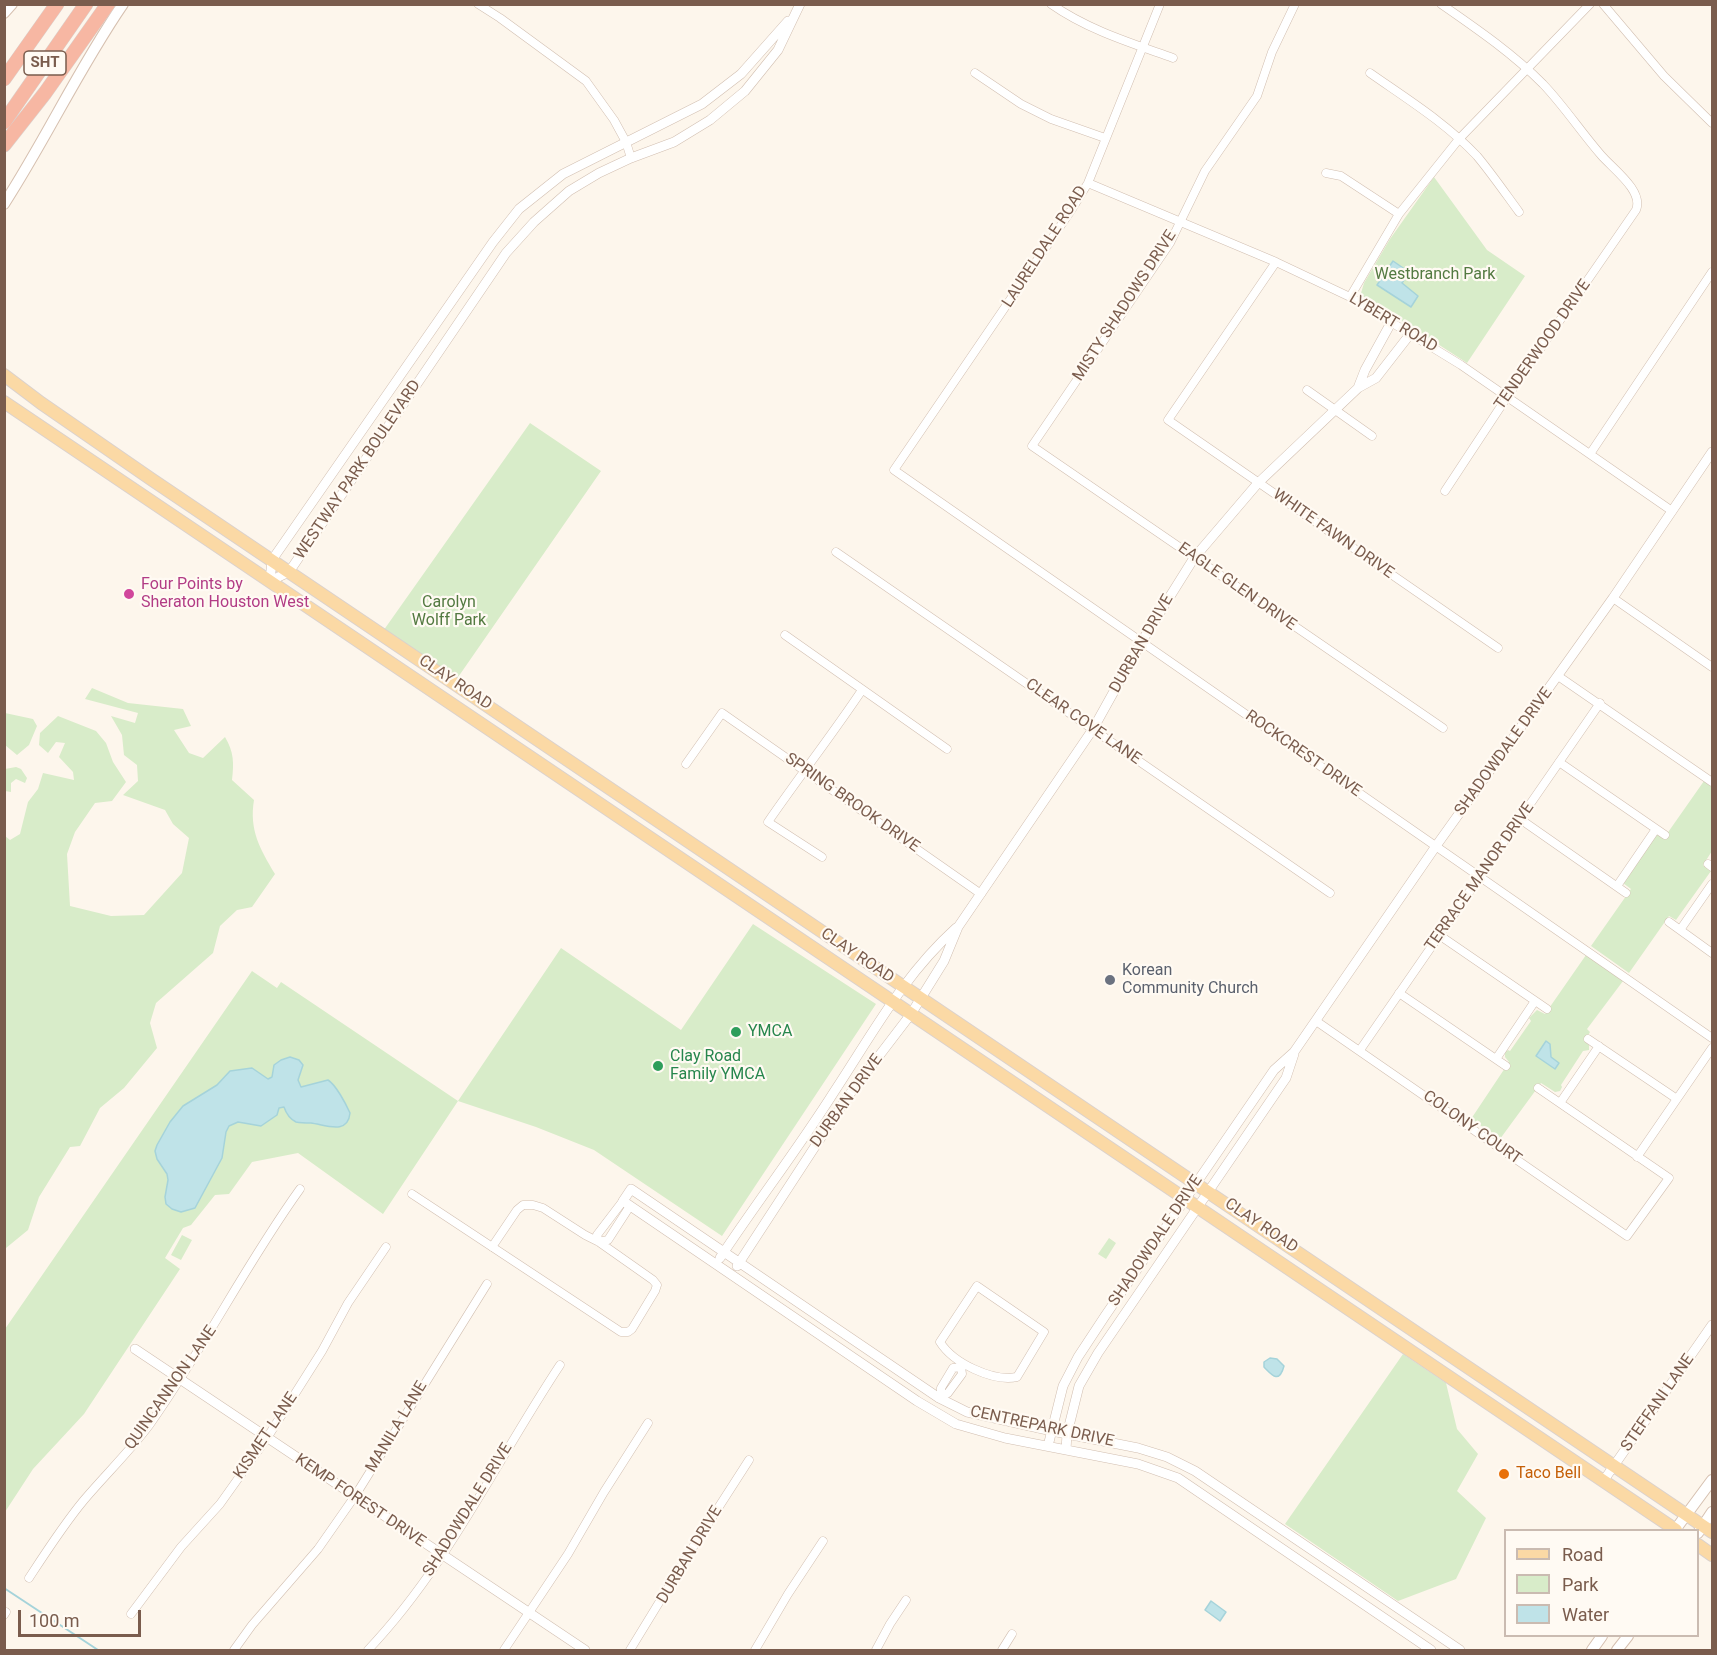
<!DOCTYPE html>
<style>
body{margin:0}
#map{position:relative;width:1717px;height:1655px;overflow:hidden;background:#fdf6ec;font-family:Roboto,sans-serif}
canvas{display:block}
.frame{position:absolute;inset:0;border:6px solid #7a5c4d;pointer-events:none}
.legend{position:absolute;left:1504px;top:1529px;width:195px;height:108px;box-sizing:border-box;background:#fffaf3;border:2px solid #cabbb1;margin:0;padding:8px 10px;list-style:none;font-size:18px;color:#7a5c4d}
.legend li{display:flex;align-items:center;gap:12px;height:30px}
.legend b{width:30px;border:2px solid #cabbb1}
.scale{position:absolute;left:18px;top:1610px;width:123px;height:27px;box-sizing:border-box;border:3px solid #7a5c4d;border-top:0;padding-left:8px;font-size:18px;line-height:21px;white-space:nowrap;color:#7a5c4d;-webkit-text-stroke:4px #fffaf3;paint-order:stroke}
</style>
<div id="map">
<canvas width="1717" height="1655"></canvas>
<div class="frame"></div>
<ul class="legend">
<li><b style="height:8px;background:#fbd9a5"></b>Road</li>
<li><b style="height:16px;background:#d8ecc9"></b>Park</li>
<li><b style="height:16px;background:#bfe3e8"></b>Water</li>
</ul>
<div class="scale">100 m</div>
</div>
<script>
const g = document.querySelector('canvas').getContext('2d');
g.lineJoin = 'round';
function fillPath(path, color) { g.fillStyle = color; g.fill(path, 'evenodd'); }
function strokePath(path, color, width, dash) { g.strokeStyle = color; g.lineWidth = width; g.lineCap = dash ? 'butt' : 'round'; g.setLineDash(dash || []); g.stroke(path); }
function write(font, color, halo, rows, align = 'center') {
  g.font = font + ' Roboto,sans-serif'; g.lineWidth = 4.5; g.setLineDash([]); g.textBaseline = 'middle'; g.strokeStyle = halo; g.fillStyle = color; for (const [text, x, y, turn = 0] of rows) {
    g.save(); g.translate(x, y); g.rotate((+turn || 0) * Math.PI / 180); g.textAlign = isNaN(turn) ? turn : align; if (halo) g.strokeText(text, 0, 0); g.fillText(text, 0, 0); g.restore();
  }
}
const green = new Path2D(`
 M1434 177 1487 250 1525 276 1467 363 1407 324 1366 301 1361 293 1364 283 1390 239Z
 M530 423 601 471 454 683 381 634Z
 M92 688 128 703 183 709 191 726 174 730 189 753 203 758 225 737C234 752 234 763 232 780L254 800C249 830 260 849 275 874L252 907 237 910 220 926 213 953 156 1003 150 1023 157 1048 124 1088 100 1108 80 1146 70 1147 39 1197 28 1230 6 1248 5 836 10 840 20 834 28 802 38 789 43 773 74 780 73 772 59 757 65 743 56 742 48 753 39 745 40 733 58 716 96 731 106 743 113 762 126 782 112 801 95 803 75 832 67 854 70 906 111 916 144 915 182 873 189 838 173 824 165 810 123 795 138 781 137 765 124 755 122 735 111 716 135 723 138 713 85 699Z
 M5 713 33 719 37 726 29 745 17 755 5 745Z
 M16 767 21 769 27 778 25 783 16 779 11 783V792L5 791V769Z
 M1704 781 1712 787V851L1703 865 1711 871 1676 920 1669 916 1629 973 1591 946 1631 889 1623 883 1657 834 1664 838Z
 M753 924 876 1004 722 1236 594 1150 536 1127 458 1101 383 1214 298 1153 252 1162 229 1194 215 1195 191 1225 183 1228 165 1258 180 1269 84 1414 33 1469 5 1512V1329L252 971 277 988 281 982 458 1101 561 948 681 1030Z
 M1586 955 1623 981 1587 1029 1590 1032 1585 1041 1589 1045V1050L1583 1051 1561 1085 1562 1087 1560 1091 1555 1092 1541 1083 1500 1139 1471 1119 1509 1062 1505 1057V1052L1508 1050 1510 1051 1531 1021 1529 1018 1537 1010 1545 1014Z
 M182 1235 192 1240 181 1260 171 1255Z
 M1109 1238 1116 1243 1106 1259 1098 1254Z
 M1403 1354 1446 1383 1457 1429 1478 1454 1457 1491 1486 1518 1456 1579 1398 1601 1285 1524Z`);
const water = new Path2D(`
 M1393 261 1409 272 1402 283 1418 296 1411 307 1377 285Z
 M1546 1041 1550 1044 1551 1057 1559 1063 1555 1069 1536 1056Z
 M290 1057 299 1060 303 1065 298 1080 301 1087 328 1080C336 1085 346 1104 350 1113 348 1135 326 1125 311 1123 306 1123 301 1123 296 1122 290 1119 286 1113 284 1107L279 1108 277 1115 261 1126 238 1122 229 1126 226 1132 222 1158 195 1208 181 1212 172 1209 166 1204 165 1197 168 1180 167 1174 157 1159 155 1151 157 1145 170 1122 183 1106 217 1085 230 1071 252 1068 268 1079 272 1077 274 1065 281 1060Z
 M1270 1358 1277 1359 1284 1366C1279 1385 1271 1374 1264 1367V1362Z
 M1211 1601 1226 1612 1220 1621 1205 1610Z`);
const stream = new Path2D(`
 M4 1588 98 1650`);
const minor = new Path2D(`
 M478 4 500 18 586 81 614 120 626 142 631 158
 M1051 4C1088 30 1131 43 1173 58
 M1160 4 1088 183 1072 209 894 470 1712 1038
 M1295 4 1272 52 1257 96 1205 171 1170 243 1032 446 1443 728
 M1441 4C1477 29 1512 53 1543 84 1564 106 1581 132 1601 155 1613 169 1644 191 1636 210L1507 397 1445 491
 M1603 4 1664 76 1712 123
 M975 73 1021 104 1051 119 1105 138
 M1370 73C1407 99 1446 123 1477 156 1492 174 1505 193 1519 212
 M1326 173 1341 176 1399 214
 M1088 183 1276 262 1350 297 1461 365 1672 511
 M1276 262 1168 420 1498 648
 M1350 297 1399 214 1459 139 1590 4
 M1307 390 1372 436
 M1590 454 1712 272
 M836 552 1330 893
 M1613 598 1712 667
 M785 635 947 749
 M1558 676 1712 782
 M1559 762 1665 835
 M686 764 722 713 981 894
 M1520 819 1626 893
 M822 857 768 822C799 777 832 735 862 690
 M1708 864 1712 867
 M1617 886 1656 829
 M1669 922 1712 953
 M1680 930 1712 884
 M1439 935 1547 1009
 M1399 993 1506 1066
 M1316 1021 1627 1236 1669 1178 1538 1088
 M1588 1039 1677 1099
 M1360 1050 1600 703
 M1496 1059 1535 1001
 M1560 1103 1599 1046
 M1637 1157 1712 1048
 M412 1194C482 1240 551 1286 621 1332H628L632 1329 655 1291 657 1285 653 1280 599 1242 585 1235 543 1208 533 1205H523L517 1210 492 1247
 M599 1242 608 1240 630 1206
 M599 1242 597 1235 623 1201
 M977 1286 1044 1332 1017 1377C993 1382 953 1363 940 1342Z
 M941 1395V1388L953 1368 961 1367
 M939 1398 948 1393 962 1374 961 1367 962 1364
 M29 1578C46 1552 64 1524 84 1500 106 1474 130 1451 150 1424 204 1348 246 1264 300 1189
 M131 1614 181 1547 220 1504 267 1438 322 1351 348 1303 386 1247
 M4 1615 6 1612
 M234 1650 252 1625 318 1549 355 1496 487 1284
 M368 1650C447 1567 497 1460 560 1365
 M504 1650 568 1554 604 1492 648 1423
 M630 1650 693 1547 749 1460
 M755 1650 788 1594 823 1541
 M876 1650 890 1624 906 1600
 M1002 1650 1012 1634`);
const tertiary = new Path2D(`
 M1358 388 1365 370 1392 321
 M270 581 289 572 506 253 534 222 569 191 599 173 631 158 674 142 710 120 745 91 778 50 800 4
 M270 581 272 560 493 242 519 209 563 174 702 104 741 74 788 21
 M720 1258C757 1202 798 1149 834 1092 873 1033 903 976 956 928
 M737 1266 846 1099 911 1014 944 961 958 927 1093 729 1142 641 1194 558 1258 483 1358 388 1376 378 1411 333
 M135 1349 585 1650
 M1048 1446 1063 1386 1078 1357 1105 1316 1274 1070 1294 1052 1436 846 1613 598 1712 452
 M1066 1450 1067 1434 1079 1386 1098 1353 1286 1078 1294 1054
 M1604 1480 1712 1325
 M1431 1650 1178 1478 1138 1464 1005 1438 956 1424 917 1401 623 1201 631 1189 939 1398 967 1412 1052 1431 1138 1448 1167 1457 1195 1471 1460 1650`);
const secondary = new Path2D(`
 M4 13 12 4
 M4 204C46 139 79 68 123 4
 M1675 1530 1712 1480
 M1698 1533 1712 1512
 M1592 1650 1602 1636
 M1617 1650 1628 1636`);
const primary = new Path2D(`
 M4 375 41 403 151 479 1712 1532
 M4 402 1676 1530
 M1698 1545 1712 1555`);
const motorway = new Path2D(`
 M4 79 57 4
 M4 122 86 4
 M4 145 45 93 108 4`);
const markers = [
 [129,594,6,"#d1479c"],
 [1110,980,6,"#6b7280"],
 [736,1032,6,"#2e9e5b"],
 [658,1066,6,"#2e9e5b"],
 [1504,1474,6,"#e8710a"]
];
const shields = [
 [45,63,42]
];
const shieldNames = [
 ["SHT",45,63]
];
const streetNames = [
 ["LAURELDALE ROAD",1045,247,-57],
 ["MISTY SHADOWS DRIVE",1125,306,-57],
 ["LYBERT ROAD",1393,323,31],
 ["TENDERWOOD DRIVE",1543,345,-55],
 ["WESTWAY PARK BOULEVARD",358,470,-56],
 ["WHITE FAWN DRIVE",1333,534,35],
 ["EAGLE GLEN DRIVE",1237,587,35],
 ["DURBAN DRIVE",1142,644,-60],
 ["CLAY ROAD",455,683,34],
 ["CLEAR COVE LANE",1083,722,35],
 ["SHADOWDALE DRIVE",1504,752,-54],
 ["ROCKCREST DRIVE",1303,754,35],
 ["SPRING BROOK DRIVE",852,803,35],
 ["TERRACE MANOR DRIVE",1480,877,-55],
 ["CLAY ROAD",857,956,34],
 ["DURBAN DRIVE",847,1101,-54],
 ["COLONY COURT",1472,1128,35],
 ["CLAY ROAD",1261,1226,34],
 ["SHADOWDALE DRIVE",1156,1241,-56],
 ["QUINCANNON LANE",171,1388,-55],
 ["STEFFANI LANE",1658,1403,-55],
 ["MANILA LANE",397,1427,-59],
 ["CENTREPARK DRIVE",1042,1427,12],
 ["KISMET LANE",266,1436,-56],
 ["KEMP FOREST DRIVE",360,1501,34],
 ["SHADOWDALE DRIVE",468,1510,-58],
 ["DURBAN DRIVE",690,1555,-59]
];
const parkNames = [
 ["Westbranch Park",1435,275],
 ["Carolyn",449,603],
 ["Wolff Park",449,621]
];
const hotelNames = [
 ["Four Points by",141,585],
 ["Sheraton Houston West",141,603]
];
const worshipNames = [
 ["Korean",1122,971],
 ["Community Church",1122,989]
];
const leisureNames = [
 ["YMCA",748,1032],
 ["Clay Road",670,1057],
 ["Family YMCA",670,1075]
];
const foodNames = [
 ["Taco Bell",1516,1474]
];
fillPath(green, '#d8ecc9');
fillPath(water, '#bfe3e8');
strokePath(water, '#a5d3da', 1.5);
strokePath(stream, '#a5d3da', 2);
strokePath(minor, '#d1beb0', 9);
strokePath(tertiary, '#d1beb0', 10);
strokePath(secondary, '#d6c0b0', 12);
strokePath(primary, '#dad1cd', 14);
strokePath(motorway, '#dad1cd', 15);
strokePath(minor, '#fff', 8);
strokePath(tertiary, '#fff', 9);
strokePath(secondary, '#fff', 10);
strokePath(primary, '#fbd9a5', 12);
strokePath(motorway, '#f7b7a3', 14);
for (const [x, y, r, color] of markers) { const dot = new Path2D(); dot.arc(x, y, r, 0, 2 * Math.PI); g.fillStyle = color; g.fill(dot); strokePath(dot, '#fffaf3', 2); }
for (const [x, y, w] of shields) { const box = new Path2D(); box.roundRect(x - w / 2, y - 12, w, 24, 4.5); g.fillStyle = '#fffaf3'; g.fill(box); strokePath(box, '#7a5c4d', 1.5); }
write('bold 15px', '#7a5c4d', null, shieldNames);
write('16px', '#7a5c4d', '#fffaf3', streetNames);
write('16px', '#537a41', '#fffaf3', parkNames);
write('16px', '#b23c85', '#fffaf3', hotelNames, 'left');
write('16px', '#5b616d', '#fffaf3', worshipNames, 'left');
write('16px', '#27864d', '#fffaf3', leisureNames, 'left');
write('16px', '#c56008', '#fffaf3', foodNames, 'left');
</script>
